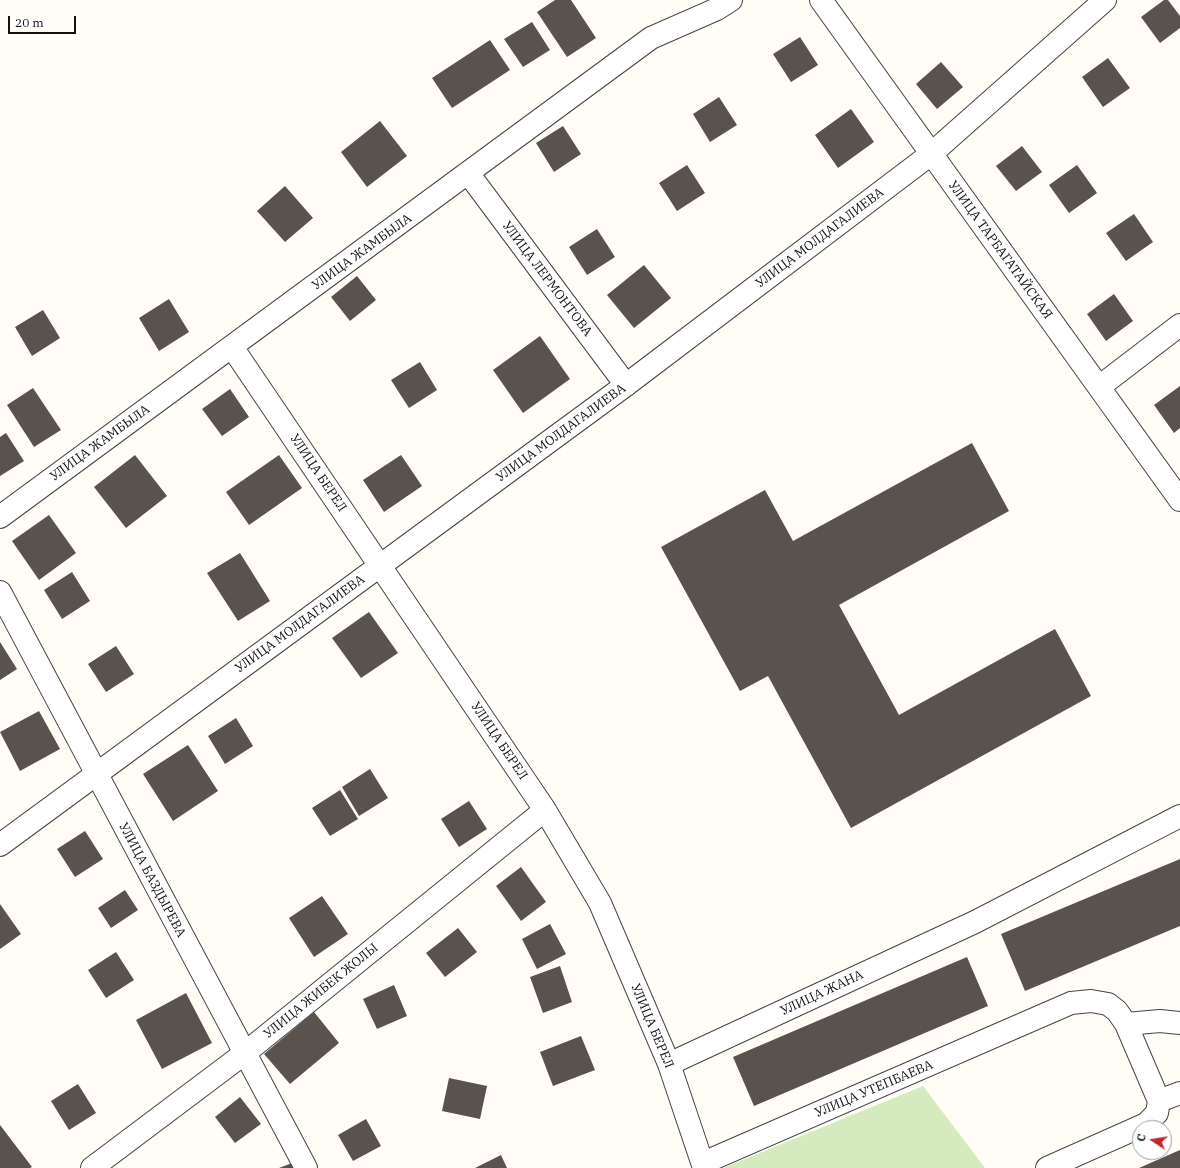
<!DOCTYPE html>
<meta charset="utf-8">
<style>
body{margin:0}
#map{position:relative;width:1180px;height:1168px;overflow:hidden;background:#fffdf5;font-family:"IBM Plex Serif",serif}
canvas{display:block}
.north{position:absolute;left:1132px;top:1120px;width:40px;height:40px;box-sizing:border-box;background:#fff;border:1px solid #a0a0a0;border-radius:50%;rotate:282deg;font-size:11px;font-weight:700;line-height:16px;text-align:center;color:#111}
.north::after{content:'';display:block;margin:auto;width:14px;height:18px;background:#c4262e;clip-path:polygon(50% 0,100% 100%,50% 72%,0 100%)}
.scale{position:absolute;left:8px;top:16px;width:68px;height:18px;box-sizing:border-box;border:2px solid #111;border-top:0;padding-left:5px;font-size:12px;line-height:14px;white-space:nowrap;color:#111;-webkit-text-stroke:3px #fff;paint-order:stroke}
</style>
<div id="map">
<canvas width="1180" height="1168"></canvas>
<div class="north">С</div>
<div class="scale">20 m</div>
</div>
<script>
const g = document.querySelector('canvas').getContext('2d');
g.lineJoin = 'round';
function fillPath(path, color) { g.fillStyle = color; g.fill(path, 'evenodd'); }
function strokePath(path, color, width, dash) { g.strokeStyle = color; g.lineWidth = width; g.lineCap = dash ? 'butt' : 'round'; g.setLineDash(dash || []); g.stroke(path); }
function write(font, color, halo, rows, align = 'center') {
  g.font = font + ' "IBM Plex Serif",serif'; g.lineWidth = 4; g.setLineDash([]); g.textBaseline = 'middle'; g.strokeStyle = halo; g.fillStyle = color; for (const [text, x, y, turn = 0] of rows) {
    g.save(); g.translate(x, y); g.rotate((+turn || 0) * Math.PI / 180); g.textAlign = isNaN(turn) ? turn : align; if (halo) g.strokeText(text, 0, 0); g.fillText(text, 0, 0); g.restore();
  }
}
const green = new Path2D(`
 M923 1086 985 1168H723Z`);
const building = new Path2D(`
 M555 0H571L596 38 567 57 537 12Z
 M1164 0H1168L1180 16V28L1160 43 1141 17Z
 M532 22 550 50 523 67 504 39Z
 M800 37 818 65 791 82 773 54Z
 M490 40 510 70 452 108 432 78Z
 M1108 58 1130 88 1103 107 1082 77Z
 M941 62 963 87 937 109 916 84Z
 M719 97 737 125 710 142 693 114Z
 M851 109 874 142 838 168 815 135Z
 M380 121 407 156 367 187 341 152Z
 M563 126 581 154 554 172 536 143Z
 M1022 146 1042 172 1016 191 996 166Z
 M687 165 705 193 677 211 659 183Z
 M1077 165 1097 193 1069 213 1049 185Z
 M285 186 313 218 285 242 257 211Z
 M1134 214 1153 242 1126 261 1106 233Z
 M597 229 615 257 587 275 569 247Z
 M644 265 671 298 634 328 607 295Z
 M357 276 376 300 350 321 331 297Z
 M1114 294 1133 321 1106 341 1087 314Z
 M169 299 189 332 159 351 139 318Z
 M43 310 60 338 32 356 15 327Z
 M540 336 570 379 523 413 493 370Z
 M420 362 437 390 409 408 391 380Z
 M1180 386V428L1174 433 1154 405Z
 M33 388 61 430 34 447 7 405Z
 M230 389 249 417 222 436 202 409Z
 M6 433 24 461 0 476V437Z
 M972 443 1009 511 839 605 899 715 1055 629 1091 696 851 828 768 676 740 691 661 547 765 490 793 541Z
 M135 455 167 496 126 528 94 487Z
 M279 455 302 488 249 525 226 492Z
 M401 455 422 486 384 512 363 480Z
 M49 515 76 553 39 580 12 541Z
 M240 553 270 601 238 621 207 573Z
 M72 572 90 601 62 619 44 590Z
 M369 612 398 653 361 678 332 638Z
 M0 642 17 669 0 680Z
 M116 646 134 674 106 692 88 664Z
 M39 711 60 749 20 771 0 732Z
 M236 718 253 746 225 764 208 736Z
 M188 745 218 791 173 821 143 774Z
 M370 769 388 798 359 816 342 787Z
 M340 790 358 819 330 836 312 808Z
 M469 801 487 829 459 847 441 819Z
 M85 831 103 859 75 877 57 849Z
 M1180 859V926L1025 991 1001 934Z
 M521 867 546 902 521 921 496 886Z
 M125 890 138 910 111 928 98 908Z
 M322 896 348 934 314 957 289 918Z
 M0 904 21 934 0 949Z
 M550 924 566 954 537 969 522 939Z
 M458 928 477 952 445 977 426 953Z
 M116 952 134 980 106 998 88 970Z
 M967 957 988 1006 754 1106 733 1057Z
 M560 966 572 1002 543 1013 530 977Z
 M394 985 407 1016 377 1029 363 999Z
 M186 993 212 1043 162 1069 136 1020Z
 M314 1012 339 1043 290 1084 264 1054Z
 M581 1036 595 1070 553 1086 540 1052Z
 M449 1078 487 1086 480 1119 442 1111Z
 M78 1084 96 1113 69 1130 51 1101Z
 M240 1097 261 1124 235 1143 215 1117Z
 M366 1119 381 1146 353 1161 338 1135Z
 M0 1125 32 1167 30 1168H0Z
 M1180 1150V1168H1139Z
 M501 1155 507 1168H475Z
 M292 1163 294 1168H279Z`);
const minor = new Path2D(`
 M821 0 1180 500
 M468 173 626 385
 M232 347 545 810 600 903 669 1064 704 1168
 M1099 387 1180 325
 M0 517 651 38 717 9 731 0
 M0 592 306 1168
 M1126 1024 1160 1021 1180 1023
 M669 1064 975 922 1180 816
 M703 1163 1071 1003 1091 1001 1108 1004 1117 1011 1126 1024 1159 1101 1180 1093
 M92 1168 245 1053 545 810
 M1047 1168 1146 1124 1157 1113 1159 1101`);
const tertiary = new Path2D(`
 M0 845 626 385 931 154 1105 0`);
const streetNames = [
 ["УЛИЦА МОЛДАГАЛИЕВА",820,238,-37],
 ["УЛИЦА ТАРБАГАТАЙСКАЯ",1000,250,54],
 ["УЛИЦА ЖАМБЫЛА",362,252,-36],
 ["УЛИЦА ЛЕРМОНТОВА",547,279,53],
 ["УЛИЦА МОЛДАГАЛИЕВА",561,433,-36],
 ["УЛИЦА ЖАМБЫЛА",100,443,-36],
 ["УЛИЦА БЕРЕЛ",318,473,56],
 ["УЛИЦА МОЛДАГАЛИЕВА",300,624,-36],
 ["УЛИЦА БЕРЕЛ",499,741,56],
 ["УЛИЦА БАЗДЫРЕВА",152,880,62],
 ["УЛИЦА ЖИБЕК ЖОЛЫ",321,991,-39],
 ["УЛИЦА ЖАНА",822,993,-25],
 ["УЛИЦА БЕРЕЛ",652,1026,67],
 ["УЛИЦА УТЕПБАЕВА",874,1089,-23]
];
fillPath(green, '#d5ebbd');
fillPath(building, '#5a524d');
strokePath(minor, '#444', 24);
strokePath(tertiary, '#444', 24);
strokePath(minor, '#fff', 22);
strokePath(tertiary, '#fff', 22);
write('13px', '#111', '#fff', streetNames);
</script>
